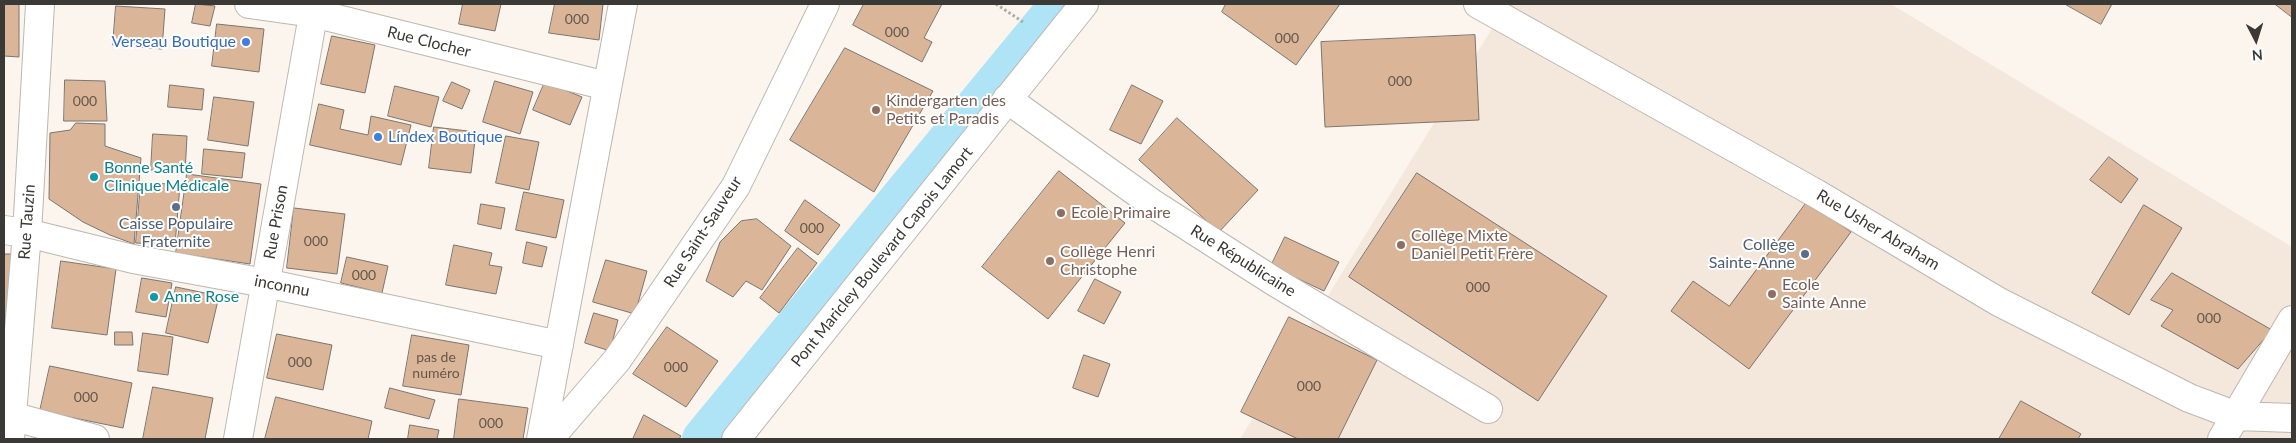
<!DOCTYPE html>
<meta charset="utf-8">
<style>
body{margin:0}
#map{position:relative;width:2296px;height:443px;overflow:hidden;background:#fbf5ee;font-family:Lato,sans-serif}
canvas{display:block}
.frame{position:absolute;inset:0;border:5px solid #3b3936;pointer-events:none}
.north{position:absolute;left:2231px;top:15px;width:50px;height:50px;-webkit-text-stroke:4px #fff;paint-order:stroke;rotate:175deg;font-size:14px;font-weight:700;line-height:20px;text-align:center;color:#3b3936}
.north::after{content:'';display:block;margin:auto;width:18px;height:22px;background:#3b3936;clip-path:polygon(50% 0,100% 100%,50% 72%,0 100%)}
</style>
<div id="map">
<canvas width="2296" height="443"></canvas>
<div class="frame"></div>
<div class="north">N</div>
</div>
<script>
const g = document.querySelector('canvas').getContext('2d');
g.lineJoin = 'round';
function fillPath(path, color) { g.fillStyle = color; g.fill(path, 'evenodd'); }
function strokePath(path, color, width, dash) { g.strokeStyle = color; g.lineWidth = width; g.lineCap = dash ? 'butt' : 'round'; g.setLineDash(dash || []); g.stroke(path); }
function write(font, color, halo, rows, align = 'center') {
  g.font = font + ' Lato,sans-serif'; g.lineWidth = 4; g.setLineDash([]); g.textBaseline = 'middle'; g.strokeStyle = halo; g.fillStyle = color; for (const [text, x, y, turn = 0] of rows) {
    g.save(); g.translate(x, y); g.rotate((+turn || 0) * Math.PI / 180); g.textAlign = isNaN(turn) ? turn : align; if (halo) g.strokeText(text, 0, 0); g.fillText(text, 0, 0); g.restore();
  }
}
const built = new Path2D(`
 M1507 4H1891L2292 247V439H1240Z`);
const canal = new Path2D(`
 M703 439 1061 4`);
const building = new Path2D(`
 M4 4H19V57L4 56Z
 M196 4 215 6 210 26 192 23Z
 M463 4H501L495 31 459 24Z
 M555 4H603L599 40 549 33Z
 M864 4H942L924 38 932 42 922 62 853 25Z
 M1226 4H1340L1296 65 1222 12Z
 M2065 4H2112L2101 24Z
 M2275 4H2292V17Z
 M116 6 165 9 162 49 113 45Z
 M217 24 264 29 259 72 212 66Z
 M1475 35 1479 120 1325 127 1321 42Z
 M332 36 375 45 365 93 321 84Z
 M845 48 933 91 874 192 790 140Z
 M65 80 105 81 107 121H64Z
 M495 81 533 92 520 134 483 122Z
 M452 82 470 90 462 109 443 101Z
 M545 82 582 97 570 125 533 110Z
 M170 85 204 89 202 110 168 107Z
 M1132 85 1163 101 1141 144 1110 130Z
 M395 86 439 97 431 127 388 116Z
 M214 97 254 102 248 146 208 140Z
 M319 104 344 110 340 129 368 135 371 116 411 125 401 165 310 145Z
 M1177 118 1258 190 1219 232 1139 160Z
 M76 123 105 124V146L141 158 134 244 110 235 83 222 49 199 50 133 70 130Z
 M434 127 476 132 471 173 429 168Z
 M153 134 187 136 185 173 151 170Z
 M506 136 539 142 529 190 496 183Z
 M204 149 245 153 242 178 202 174Z
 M2109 157 2138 179 2121 203 2090 180Z
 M1059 171 1125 223 1048 319 982 267Z
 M1417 173 1607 296 1538 401 1349 277Z
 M187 174 261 184 250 264 176 253Z
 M141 182 180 185 175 245 136 243Z
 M524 192 564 200 556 238 516 230Z
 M805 200 840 225 818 255 785 231Z
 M1807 202 1851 232 1749 369 1671 311 1693 281 1729 306Z
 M481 204 505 208 501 229 478 224Z
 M2144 205 2182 228 2129 315 2092 293Z
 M294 208 345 214 337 274 287 268Z
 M757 219 791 246 762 290 746 281 733 297 706 281 720 242 741 221Z
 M1285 237 1339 262 1324 291 1271 266Z
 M527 242 547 247 542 267 523 263Z
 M454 245 492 253 489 265 502 267 496 294 446 285Z
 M798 248 817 263 779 313 760 298Z
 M4 254H11L14 315 4 316Z
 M347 257 388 266 382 293 341 283Z
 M606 260 647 271 635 314 593 302Z
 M61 261 116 269 107 335 52 328Z
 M2172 273 2272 330 2238 369 2161 326 2173 310 2151 300Z
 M142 278 172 283 166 317 136 312Z
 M1095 279 1121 292 1104 324 1078 311Z
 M176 287 219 296 208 343 166 333Z
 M594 313 618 320 610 351 585 343Z
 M1289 317 1377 360 1338 439H1298L1241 412Z
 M667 327 718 361 686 407 633 374Z
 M115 332H132L133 345H115Z
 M143 333 173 337 168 375 138 371Z
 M277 334 332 345 323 390 267 378Z
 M412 335 469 345 461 395 403 386Z
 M1084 355 1110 364 1098 397 1073 388Z
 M50 366 132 383 123 428 40 411Z
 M153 387 213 398 205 439H143Z
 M390 388 435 400 429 419 385 408Z
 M276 397 372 421 368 439H265Z
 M459 399 528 408 523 439H454Z
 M2021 401 2081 434 2078 439H1999Z
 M644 415 681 436 679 439H633Z
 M410 425 439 430 437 439H408Z`);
const path = new Path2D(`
 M996 4 1023 22`);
const minor = new Path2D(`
 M249 4 313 13 607 86
 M1478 4 1817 194 1999 302 2189 398 2237 416 2292 418
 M1007 99 1153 204 1275 282 1488 409
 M4 230 27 233 133 259 265 283 559 345
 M4 414 95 439
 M10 439 27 233 40 4
 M238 439 315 4
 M541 439 623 4
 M549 439 617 360 736 186 825 4
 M2222 439 2292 320`);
const tertiary = new Path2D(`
 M736 439 1084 4`);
const markers = [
 [246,42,5,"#3f7fe0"],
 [876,110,5,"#8d6e63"],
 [378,137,5,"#3f7fe0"],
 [94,177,5,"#0f9aa8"],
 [176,207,5,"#5c6f8a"],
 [1061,213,5,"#8d6e63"],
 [1401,245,5,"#8d6e63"],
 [1805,254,5,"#5c6f8a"],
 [1050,261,5,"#8d6e63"],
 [1772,294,5,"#8d6e63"],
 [154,297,5,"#0f9aa8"]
];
const numberNames = [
 ["000",577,19],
 ["000",897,32],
 ["000",1287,38],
 ["000",1400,81],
 ["000",85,101],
 ["000",812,228],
 ["000",316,241],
 ["000",364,275],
 ["000",1478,287],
 ["000",2209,318],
 ["pas de",436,357],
 ["numéro",436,373],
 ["000",300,362],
 ["000",676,367],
 ["000",1309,386],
 ["000",86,397],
 ["000",491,423]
];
const shopNames = [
 ["Verseau Boutique",236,42],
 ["Líndex Boutique",388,137,"left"]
];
const streetNames = [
 ["Rue Clocher",429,42,14],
 ["Rue Tauzin",27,222,-86],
 ["Rue Prison",276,222,-80],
 ["Rue Usher Abraham",1878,230,31],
 ["Rue Saint-Sauveur",703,232,-57],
 ["Pont Maricley Boulevard Capois Lamort",882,257,-51],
 ["Rue Républicaine",1243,261,32],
 ["inconnu",282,286,11]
];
const educationNames = [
 ["Kindergarten des",886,101],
 ["Petits et Paradis",886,119],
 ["Ecole Primaire",1071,213],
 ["Collège Mixte",1411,236],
 ["Daniel Petit Frère",1411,254],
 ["Collège Henri",1060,252],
 ["Christophe",1060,270],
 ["Ecole",1782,285],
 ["Sainte Anne",1782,303]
];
const cultureNames = [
 ["Bonne Santé",104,168],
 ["Clinique Médicale",104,186],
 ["Anne Rose",164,297]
];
const serviceNames = [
 ["Caisse Populaire",176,224],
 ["Fraternite",176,242],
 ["Collège",1795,245,"right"],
 ["Sainte-Anne",1795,263,"right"]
];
fillPath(built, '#f4e8dc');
strokePath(canal, '#afe3f6', 42);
fillPath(building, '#dbb597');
strokePath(building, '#7b7570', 1);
strokePath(minor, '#bdb7b1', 30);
strokePath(tertiary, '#bdb7b1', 30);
strokePath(path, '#afaba5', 3, [2.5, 2.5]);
strokePath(minor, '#fff', 28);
strokePath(tertiary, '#fff', 28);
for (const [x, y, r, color] of markers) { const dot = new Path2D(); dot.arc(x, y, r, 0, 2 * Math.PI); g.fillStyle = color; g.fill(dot); strokePath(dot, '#fff', 2); }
write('14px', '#63584e', null, numberNames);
write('16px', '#366cbe', '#fff', shopNames, 'right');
write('16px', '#3b3936', '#fff', streetNames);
write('16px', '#785e54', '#fff', educationNames, 'left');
write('16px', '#0d838f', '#fff', cultureNames, 'left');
write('16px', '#4e5e75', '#fff', serviceNames);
</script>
